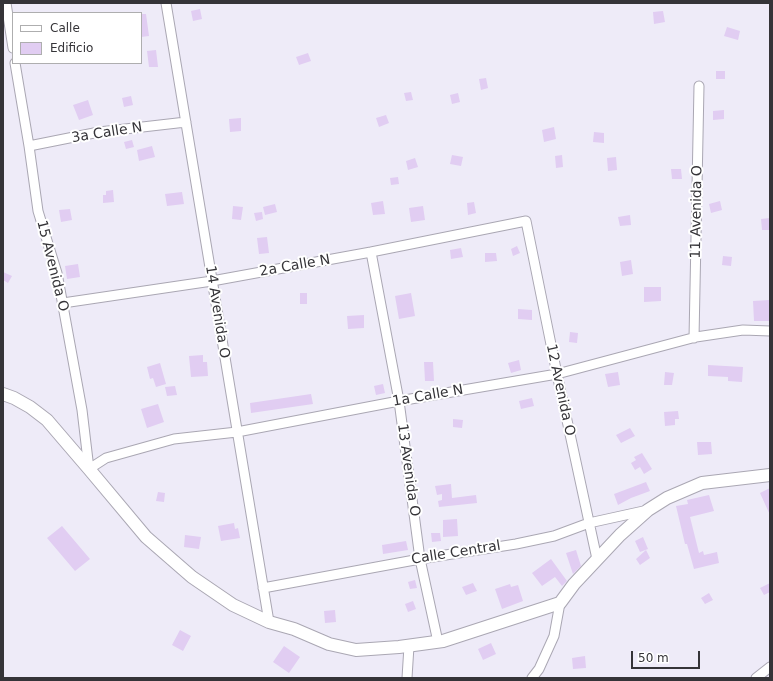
<!DOCTYPE html>
<style>
body{margin:0}
#map{position:relative;width:773px;height:681px;overflow:hidden;background:#eeebf8;font-family:"DejaVu Sans",sans-serif}
canvas{display:block}
.frame{position:absolute;inset:0;border:4px solid #353438;pointer-events:none}
.legend{position:absolute;left:12px;top:12px;width:130px;height:52px;box-sizing:border-box;background:#fff;border:1px solid #aeaeaf;margin:0;padding:5px 7px;list-style:none;font-size:12px;color:#353438}
.legend li{display:flex;align-items:center;gap:8px;height:20px}
.legend b{width:20px;border:1px solid #aeaeaf}
.scale{position:absolute;left:631px;top:651px;width:69px;height:18px;box-sizing:border-box;border:2px solid #353438;border-top:0;padding-left:5px;font-size:12px;line-height:14px;white-space:nowrap;color:#353438;-webkit-text-stroke:3px #fff;paint-order:stroke}
</style>
<div id="map">
<canvas width="773" height="681"></canvas>
<div class="frame"></div>
<ul class="legend">
<li><b style="height:5px;background:#fff"></b>Calle</li>
<li><b style="height:11px;background:#e1cdf2"></b>Edificio</li>
</ul>
<div class="scale">50 m</div>
</div>
<script>
const g = document.querySelector('canvas').getContext('2d');
g.lineJoin = 'round';
function fillPath(path, color) { g.fillStyle = color; g.fill(path, 'evenodd'); }
function strokePath(path, color, width, dash) { g.strokeStyle = color; g.lineWidth = width; g.lineCap = dash ? 'butt' : 'round'; g.setLineDash(dash || []); g.stroke(path); }
function write(font, color, halo, rows, align = 'center') {
  g.font = font + ' "DejaVu Sans",sans-serif'; g.lineWidth = 4; g.setLineDash([]); g.textBaseline = 'middle'; g.strokeStyle = halo; g.fillStyle = color; for (const [text, x, y, turn = 0] of rows) {
    g.save(); g.translate(x, y); g.rotate((+turn || 0) * Math.PI / 180); g.textAlign = isNaN(turn) ? turn : align; if (halo) g.strokeText(text, 0, 0); g.fillText(text, 0, 0); g.restore();
  }
}
const building = new Path2D(`
 M200 9 202 19 193 21 191 11Z
 M663 11 665 22 654 24 653 12Z
 M141 14H146L149 36 141 37Z
 M727 27 740 31 738 40 724 36Z
 M156 50 158 67H149L147 51Z
 M308 53 311 61 299 65 296 57Z
 M716 71H725V79H716Z
 M486 78 488 88 481 90 479 79Z
 M411 92 413 100 406 101 404 93Z
 M458 93 460 102 452 104 450 95Z
 M131 96 133 105 124 107 122 98Z
 M88 100 93 115 79 120 73 105Z
 M724 110V119L713 120V111Z
 M386 115 389 123 379 127 376 118Z
 M241 118V131L230 132 229 119Z
 M554 127 556 139 544 142 542 130Z
 M594 132 604 133V143L593 142Z
 M132 140 134 147 126 149 124 142Z
 M152 146 155 157 139 161 137 150Z
 M452 155 463 157 461 166 450 164Z
 M562 155 563 167 556 168 555 156Z
 M616 157 617 170 608 171 607 158Z
 M415 158 418 167 408 170 406 161Z
 M671 169H681L682 179H672Z
 M398 177 399 184 391 185 390 178Z
 M113 190 114 202 103 203V195H106V191Z
 M182 192 184 204 167 206 165 194Z
 M383 201 385 214 373 215 371 203Z
 M720 201 722 210 711 213 709 204Z
 M474 202 476 213 468 215 467 203Z
 M275 204 277 212 265 215 263 207Z
 M233 206 243 207 241 220 232 219Z
 M423 206 425 220 411 222 409 208Z
 M70 209 72 220 61 222 59 210Z
 M262 212 263 219 256 221 254 213Z
 M630 215 631 225 620 226 618 217Z
 M770 218V230H762L761 219Z
 M267 237 269 253 259 254 257 238Z
 M517 246 520 253 513 256 511 249Z
 M461 248 463 257 451 259 450 250Z
 M485 253H496L497 261 485 262Z
 M723 256 732 257 731 266 722 265Z
 M631 260 633 274 622 276 620 262Z
 M78 264 80 277 67 279 65 266Z
 M3 272 12 276 8 283 3 280Z
 M644 287H661V301L644 302Z
 M300 293H307V304H300Z
 M411 293 415 316 399 319 395 296Z
 M769 300 770 321H754L753 301Z
 M518 309 532 310V320L518 319Z
 M364 315V328L348 329 347 316Z
 M570 332 578 333 577 343 569 342Z
 M203 355V362H207L208 376 191 377 189 356Z
 M519 360 521 370 511 373 508 363Z
 M424 362H433L434 381H425Z
 M160 363 166 384 156 387 153 378 150 379 147 367Z
 M708 365 743 367 742 382 728 381V377L708 376Z
 M618 372 620 385 608 387 605 374Z
 M665 372 674 373 672 385H664Z
 M383 384 385 393 376 395 374 386Z
 M175 386 177 395 167 396 165 387Z
 M311 394 313 404 251 413 250 403Z
 M532 398 534 406 521 409 519 401Z
 M158 404 164 422 147 428 141 409Z
 M678 411 679 419H675V425L665 426 664 412Z
 M453 419 463 420 462 428 453 427Z
 M630 428 635 436 621 443 616 435Z
 M697 442H711L712 454 698 455Z
 M642 453 652 469 644 474 640 467 635 470 631 463 636 460 634 457Z
 M646 482 650 491 631 498 618 505 614 494Z
 M451 484 452 498 476 495 477 503 439 507 438 501 442 500V494L437 495 435 486Z
 M770 488V515L760 493Z
 M158 492 165 493 164 502 156 501Z
 M709 495 714 511 690 517 699 553 703 551 704 555 717 552 719 563 694 569 687 544H685L676 506 688 504 687 500Z
 M457 519 458 536 443 537V520Z
 M234 523 235 529 238 528 240 538 221 541 218 526Z
 M62 526 90 559 75 571 47 538Z
 M431 533H440L441 541 432 542Z
 M185 535 201 537 199 549 184 547Z
 M643 537 648 549 640 552 635 541Z
 M406 541 408 550 383 554 382 545Z
 M576 550 581 566 573 574 566 553Z
 M646 550 650 558 640 565 636 559Z
 M551 559 567 581 562 586 555 577 542 586 532 573Z
 M415 580 417 588 410 589 408 582Z
 M473 583 477 591 466 595 462 587Z
 M770 583V592L764 595 760 588Z
 M510 584 511 587 518 585 523 601 502 609 495 589Z
 M709 593 713 600 705 604 701 598Z
 M413 601 416 609 408 612 405 604Z
 M335 610 336 622 325 623 324 611Z
 M180 630 191 636 183 651 172 645Z
 M491 643 496 654 483 660 478 649Z
 M284 646 300 657 289 673 273 662Z
 M585 656 586 668 573 669 572 658Z`);
const minor = new Path2D(`
 M6 3 13 48
 M166 3 269 622
 M15 63 29 146 38 211 57 273 82 410 89 469 106 458 174 439 237 432 399 401 557 374 696 337 743 330 770 331
 M29 146 99 132 186 122
 M371 252 399 401 420 559 438 642
 M63 303 212 281 371 252 526 221 557 374 597 559
 M694 338 699 86
 M263 588 420 559 516 544 554 536 589 523 648 510
 M407 678 409 646
 M532 678 539 669 554 636 560 603
 M756 678 770 667`);
const tertiary = new Path2D(`
 M3 394 14 398 30 407 47 420 89 469 146 537 192 577 233 605 269 622 294 629 329 644 356 650 399 647 443 641 560 603 574 584 620 535 648 510 667 498 702 483 770 475`);
const streetNames = [
 ["3a Calle N",107,133,-9],
 ["11 Avenida O",697,212,-89],
 ["15 Avenida O",52,266,76],
 ["2a Calle N",295,266,-10],
 ["14 Avenida O",217,312,81],
 ["12 Avenida O",560,390,78],
 ["1a Calle N",428,396,-10],
 ["13 Avenida O",408,470,82],
 ["Calle Central",456,553,-9]
];
fillPath(building, '#e1cdf2');
strokePath(minor, '#aaa7b3', 11);
strokePath(tertiary, '#aaa7b3', 14);
strokePath(minor, '#fff', 9);
strokePath(tertiary, '#fff', 12);
write('14px', '#353438', '#fff', streetNames);
</script>
